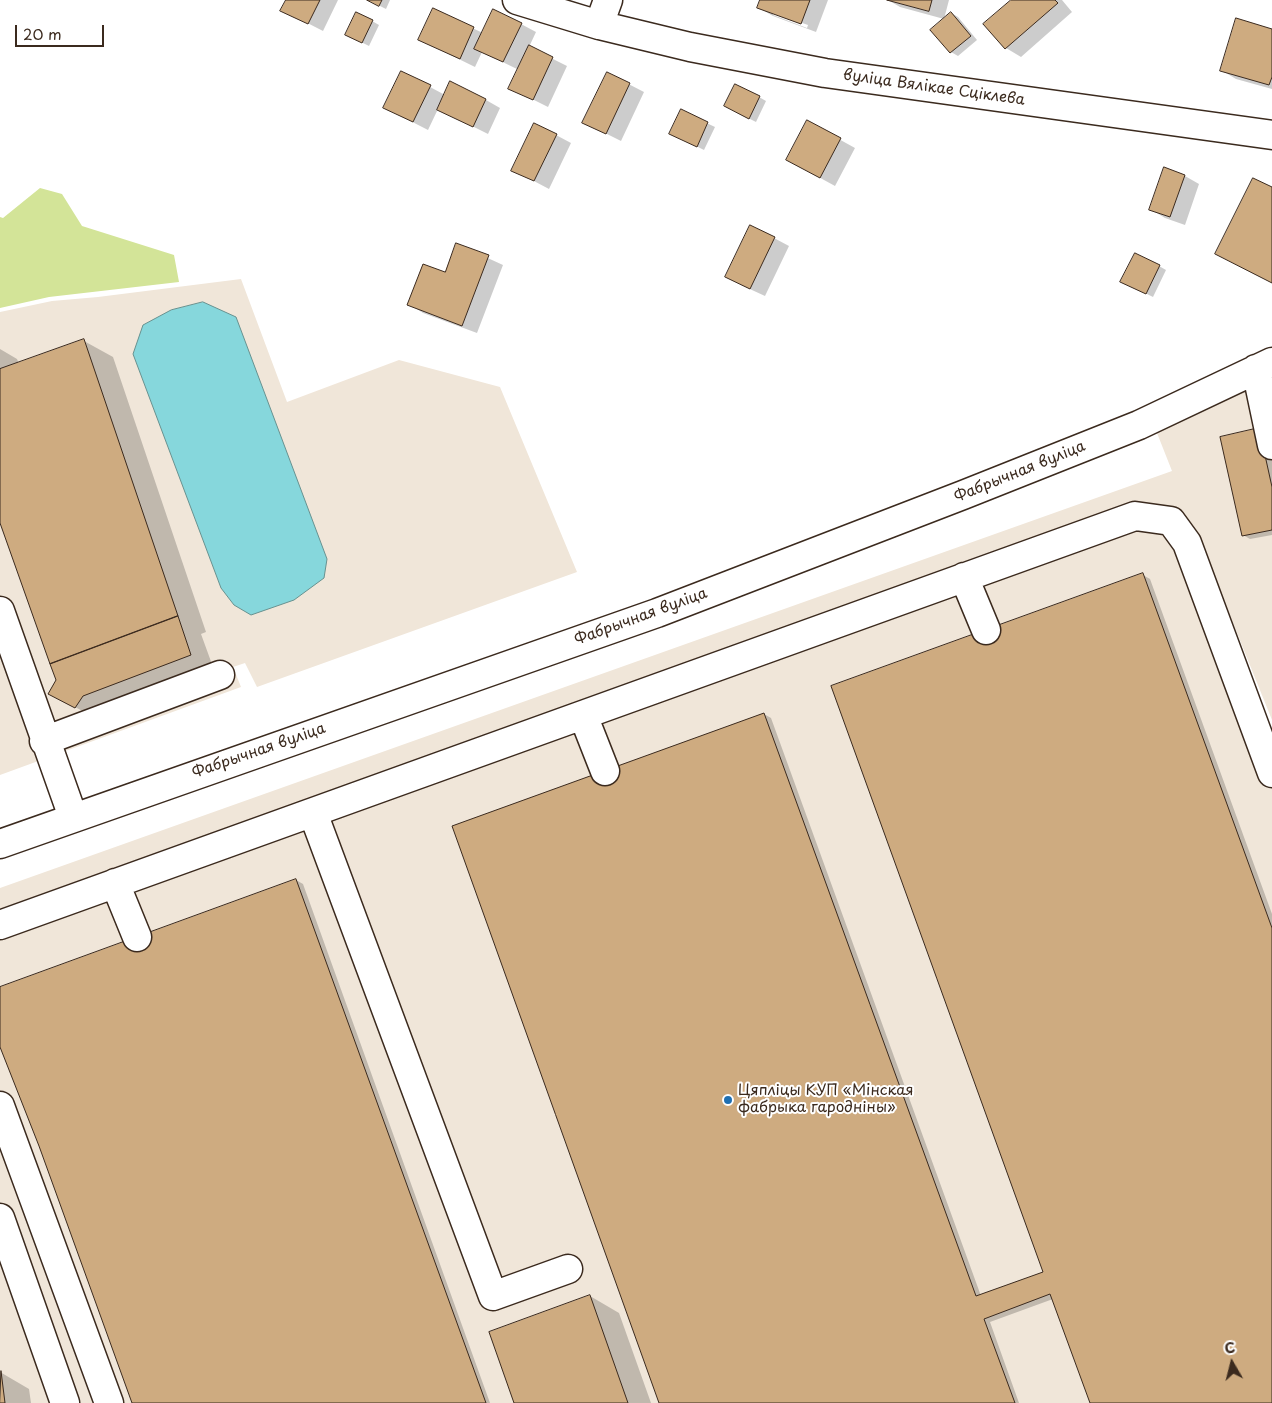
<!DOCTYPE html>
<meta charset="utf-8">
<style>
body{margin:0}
#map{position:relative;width:1272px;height:1403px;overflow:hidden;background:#fff;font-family:"Playpen Sans",sans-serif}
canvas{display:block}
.north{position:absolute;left:1207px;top:1338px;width:50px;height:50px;-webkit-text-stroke:4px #fff;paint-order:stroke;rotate:352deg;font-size:14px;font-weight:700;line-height:20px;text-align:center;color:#3b2a1e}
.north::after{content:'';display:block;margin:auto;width:18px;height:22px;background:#3b2a1e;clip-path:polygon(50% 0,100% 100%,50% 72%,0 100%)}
.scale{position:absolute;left:15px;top:25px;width:89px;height:22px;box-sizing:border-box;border:2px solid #3b2a1e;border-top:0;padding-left:6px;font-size:15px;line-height:18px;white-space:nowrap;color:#3b2a1e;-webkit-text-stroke:4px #fff;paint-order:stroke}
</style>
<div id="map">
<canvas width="1272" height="1403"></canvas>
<div class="north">С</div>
<div class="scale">20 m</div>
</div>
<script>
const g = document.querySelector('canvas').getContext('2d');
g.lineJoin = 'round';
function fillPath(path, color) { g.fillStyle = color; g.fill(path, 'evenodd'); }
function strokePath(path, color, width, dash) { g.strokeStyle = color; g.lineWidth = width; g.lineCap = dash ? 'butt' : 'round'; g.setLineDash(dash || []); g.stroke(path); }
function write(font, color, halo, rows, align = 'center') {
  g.font = font + ' "Playpen Sans",sans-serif'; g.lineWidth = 4; g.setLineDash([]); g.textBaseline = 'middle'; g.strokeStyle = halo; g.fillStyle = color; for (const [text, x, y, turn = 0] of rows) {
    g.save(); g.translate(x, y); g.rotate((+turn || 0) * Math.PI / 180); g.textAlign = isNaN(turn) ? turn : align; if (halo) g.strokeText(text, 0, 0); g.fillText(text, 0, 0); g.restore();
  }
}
const built = new Path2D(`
 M241 279 287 402 399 360 500 387 577 572 257 687 245 663 233 667 241 687 0 775V312L52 301 98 297Z
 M1272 377V720L1198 536 1272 736V1403H0V888L1172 471 1157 433Z`);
const green = new Path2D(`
 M40 188 62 194 82 226 174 255 179 282 49 297 0 308V217L3 218Z`);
const water = new Path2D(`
 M203 302 236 317 327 559 324 578 294 600 251 615 234 605 221 588 133 354 143 325 171 310Z`);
const shadow = new Path2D(`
 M287 0H338L323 31 282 10Z
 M368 0H390L386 9Z
 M762 0H828L816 32 773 16 759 8ZM773 13 808 25 807 28 773 15Z
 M888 0H949L944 19 900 7Z
 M1013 0H1062L1072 12 1021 57 1006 48 985 24Z
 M433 10 483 33 521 24 536 32 529 47 567 66 548 107 510 88 519 70 482 52 475 67 420 40Z
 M951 13 958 17 977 40 958 56 951 52 932 30Z
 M372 21 379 25 369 46 353 38Z
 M1272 30V89L1236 79 1221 70Z
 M402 72 445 95 486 100 500 108 488 134 438 109 428 130 385 108Z
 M607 73 644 92 621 141 599 130Z
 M759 97 766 101 756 122 732 110Z
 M681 111 715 127 704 150 678 137Z
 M808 122 855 148 835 186 802 168Z
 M556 135 571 143 549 189 513 170Z
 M1165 169 1185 176 1199 184 1185 225 1165 218 1150 209Z
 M774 238 789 246 765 296 741 285Z
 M457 244 503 265 477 333 423 313 409 304 446 274Z
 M1159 266 1166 270 1153 297 1129 285Z
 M84 341 113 357 206 632 201 634 213 667 98 719 50 694 58 680 0 519V349L17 359 19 364Z
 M1266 434 1272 461V535L1250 539 1243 535Z
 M1143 575 1150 579 1272 914V1403H1091L1053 1299 990 1322 1019 1403H660L764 714 771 718 981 1296 1045 1273Z
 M296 880 303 884 490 1403H133L41 1146 0 1044V988Z
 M590 1296 619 1313 651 1403H515Z
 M0 1372 29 1389 31 1403H0Z`);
const building = new Path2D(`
 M286 0H320L308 24 280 11Z
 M367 0H382L379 6Z
 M760 0H810L801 24 757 8Z
 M887 0H932L929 11Z
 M1011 0H1055L1058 3 1005 49 983 24Z
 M433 8 474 27 460 59 418 40Z
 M493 9 522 23 503 62 474 49Z
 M356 12 373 20 362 43 345 35Z
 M951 12 971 36 950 53 930 30Z
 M1236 18 1272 29V77L1269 85 1220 71Z
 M529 45 553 57 533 100 508 89Z
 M401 71 431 85 413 122 383 108Z
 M607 72 630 83 606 134 582 123Z
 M450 81 486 99 473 127 437 110Z
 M735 84 760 96 749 119 724 106Z
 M681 109 708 122 697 147 669 134Z
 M807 120 841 138 820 178 786 160Z
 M534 123 557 134 534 181 511 171Z
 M1164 167 1185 175 1170 217 1149 210Z
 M1253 178 1272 187V283L1215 254Z
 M750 225 775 237 750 289 725 277Z
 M456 243 489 255 462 326 407 305 423 264 445 272Z
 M1135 253 1160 265 1146 294 1120 282Z
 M84 339 178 616 50 664 0 523V369Z
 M1259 428 1272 487V530L1242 536 1220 437Z
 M1143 573 1272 928V1403H1090L1050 1294 984 1319 1015 1403H659L452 826 764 713 976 1296 1043 1272 831 686Z
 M178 616 191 655 83 696 75 708 48 694 56 680 50 664Z
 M296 879 486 1403H132L39 1146 0 1047V987Z
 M590 1295 628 1403H514L489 1332Z
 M1 1371 5 1403H0Z`);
const minor = new Path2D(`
 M517 0 599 25 690 47 825 73 1272 135
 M599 25 608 0
 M1256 369 1272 445
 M964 577 986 630
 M0 611 73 817
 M583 715 605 771
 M44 741 220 675
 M313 813 493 1296 568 1269
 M0 844 657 613 963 495 1139 425 1272 362
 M115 883 137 937
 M0 925 1135 516 1171 521 1187 543 1272 773
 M0 1106 109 1403
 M0 1218 65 1403`);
const markers = [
 [728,1100,5,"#1f6fb2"]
];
const streetNames = [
 ["вуліца Вялікае Сціклева",934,88,8],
 ["Фабрычная вуліца",1020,472,-22],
 ["Фабрычная вуліца",641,617,-20],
 ["Фабрычная вуліца",259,751,-19]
];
const poiNames = [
 ["Цяпліцы КУП «Мінская",738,1091],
 ["фабрыка гародніны»",738,1108]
];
fillPath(built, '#f0e6d9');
fillPath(green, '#d3e498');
fillPath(water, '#86d7dc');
strokePath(water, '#689290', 1);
fillPath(shadow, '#0003');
fillPath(building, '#ceab80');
strokePath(building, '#3b2a1e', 1);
strokePath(minor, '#3b2a1e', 31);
strokePath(minor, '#fff', 28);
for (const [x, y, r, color] of markers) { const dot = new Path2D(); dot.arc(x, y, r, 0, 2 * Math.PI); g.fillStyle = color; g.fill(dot); strokePath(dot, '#fff', 2); }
write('15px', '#3b2a1e', '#fff', streetNames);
write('15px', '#3b2a1e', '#fff', poiNames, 'left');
</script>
